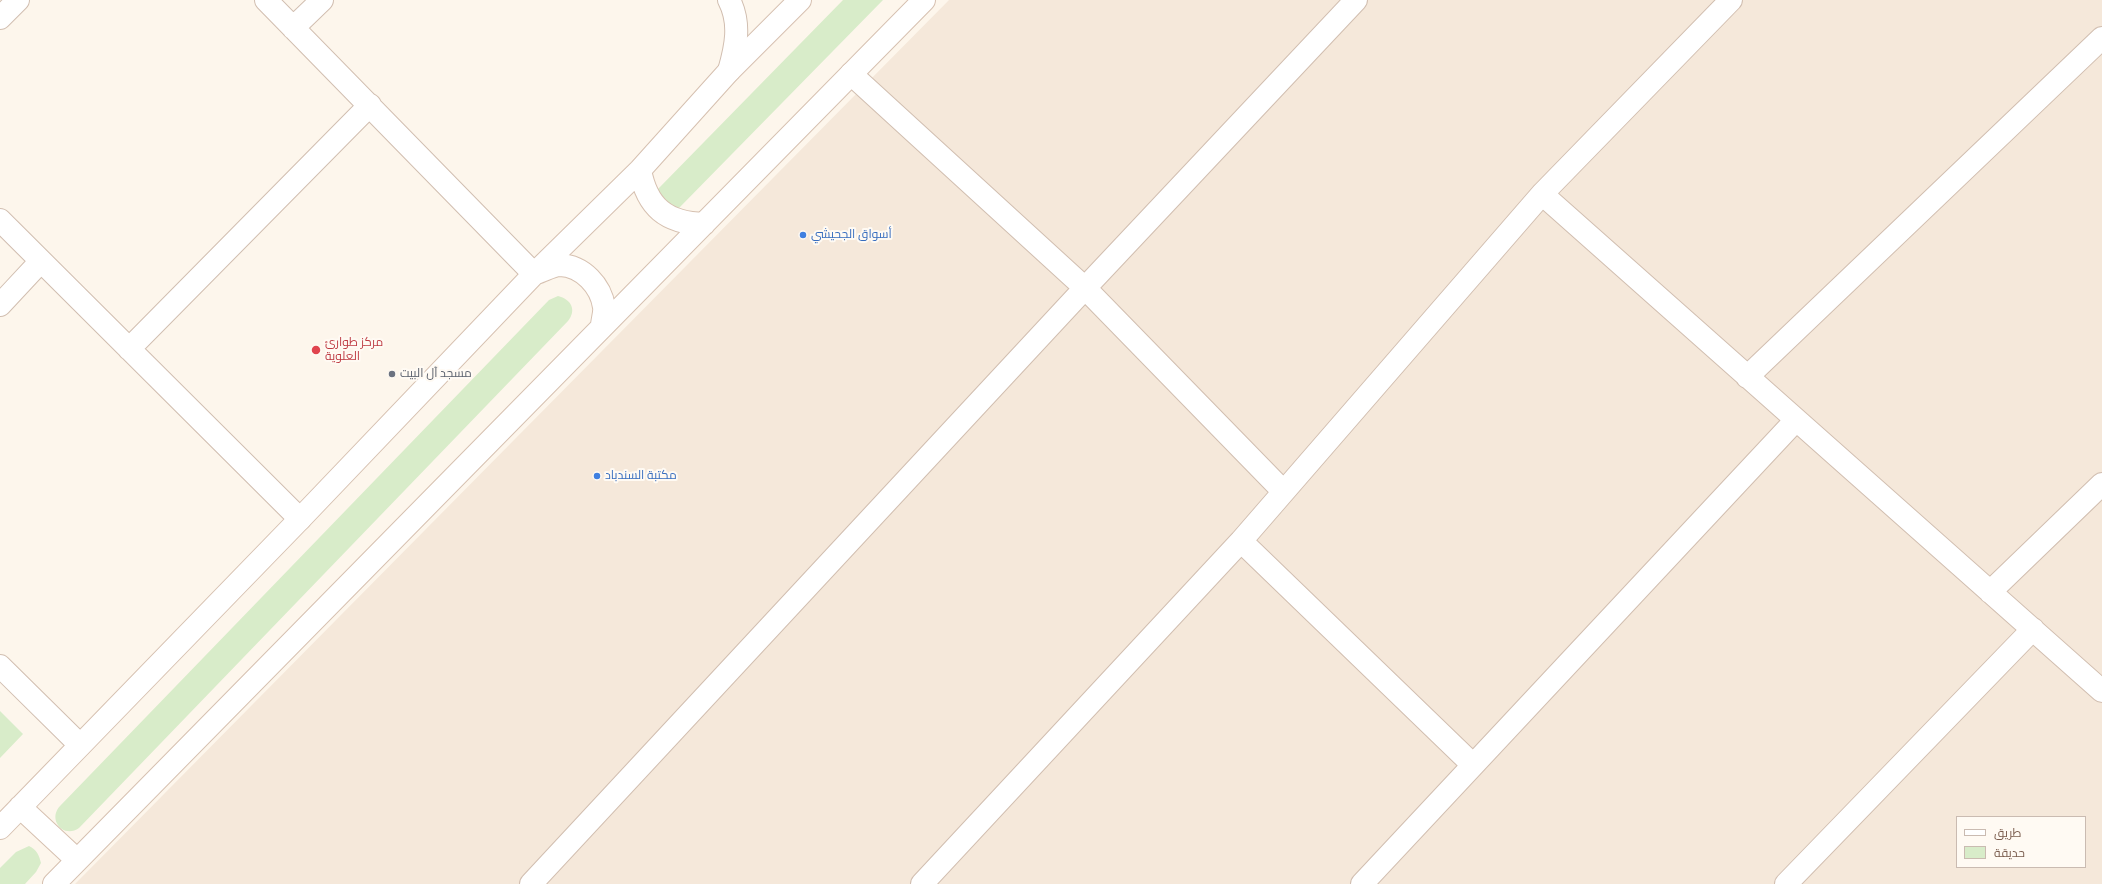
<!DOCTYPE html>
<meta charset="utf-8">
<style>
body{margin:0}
#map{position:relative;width:2102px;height:884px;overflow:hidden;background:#fdf6ec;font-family:"Roboto Condensed",Cairo,sans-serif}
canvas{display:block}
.legend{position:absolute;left:1956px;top:816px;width:130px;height:52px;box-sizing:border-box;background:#fffaf3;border:1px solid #cabbb1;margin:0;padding:5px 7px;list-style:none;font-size:12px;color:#7a5c4d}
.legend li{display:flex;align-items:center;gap:8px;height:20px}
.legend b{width:20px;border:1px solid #cabbb1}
</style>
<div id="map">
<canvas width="2102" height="884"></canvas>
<ul class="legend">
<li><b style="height:5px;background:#fff"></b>طريق</li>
<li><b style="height:11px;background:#d8ecc9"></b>حديقة</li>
</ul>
</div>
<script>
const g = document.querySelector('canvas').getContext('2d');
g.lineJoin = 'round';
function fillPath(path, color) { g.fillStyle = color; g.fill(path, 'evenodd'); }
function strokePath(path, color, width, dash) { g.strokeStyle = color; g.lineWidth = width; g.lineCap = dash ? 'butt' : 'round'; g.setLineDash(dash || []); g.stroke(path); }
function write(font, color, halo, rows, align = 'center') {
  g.font = font + ' "Roboto Condensed",Cairo,sans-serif'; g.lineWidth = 4; g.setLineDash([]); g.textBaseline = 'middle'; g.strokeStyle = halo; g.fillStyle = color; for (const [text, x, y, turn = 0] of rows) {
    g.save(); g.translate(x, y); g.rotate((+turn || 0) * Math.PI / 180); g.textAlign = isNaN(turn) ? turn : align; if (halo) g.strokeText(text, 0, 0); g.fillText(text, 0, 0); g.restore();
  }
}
const residential = new Path2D(`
 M949 0H2102V884H75ZM1957 817H2085V867H1957Z`);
const green = new Path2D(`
 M843 0H883L680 207 677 210 668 211 658 189Z
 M558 296C571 299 577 310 568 321L79 828C64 839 47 820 60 806L549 300Z
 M0 711 23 734 0 758Z
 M29 846C37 850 39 855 41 863L36 872 25 884H0V868L16 852Z`);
const street = new Path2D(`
 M266 0 534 274
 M729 0C741 23 736 47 729 71
 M0 18 18 0
 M293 28 322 0
 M851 74 1085 288 1283 491
 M1542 194 2102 691
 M0 220 300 519
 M0 305 41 261
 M129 349 370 105
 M1747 377 2102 38
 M1241 541 1473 765
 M1990 592 2102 484
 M0 666 80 745
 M531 884 1085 288 1356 0
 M922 884 1241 541 1542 194 1731 0
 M1362 884 1796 420
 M1786 884 2033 629`);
const secondary = new Path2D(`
 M640 170C647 207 666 223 704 224
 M536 273C543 271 553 265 560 265 583 266 601 286 604 307 605 313 602 320 602 326
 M20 807 77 860
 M0 828 300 519 534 274 640 170 729 71 800 0
 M54 884 924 0`);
const markers = [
 [803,235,4,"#3f7fe0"],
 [316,350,5,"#e0444e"],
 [392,374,4,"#6b7280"],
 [597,476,4,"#3f7fe0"]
];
const shopNames = [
 ["أسواق الجحيشي",811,235],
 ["مكتبة السندباد",605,476]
];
const healthNames = [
 ["مركز طوارئ",325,343],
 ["العلوية",325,357]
];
const worshipNames = [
 ["مسجد آل البيت",400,374]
];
fillPath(residential, '#f5e8da');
fillPath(green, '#d8ecc9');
strokePath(street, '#d1beb0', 24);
strokePath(secondary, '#d6c0b0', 24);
strokePath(street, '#fff', 22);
strokePath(secondary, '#fff', 22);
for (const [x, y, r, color] of markers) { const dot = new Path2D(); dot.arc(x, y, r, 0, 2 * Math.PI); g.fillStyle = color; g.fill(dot); strokePath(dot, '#fffaf3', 1.5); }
write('12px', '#366cbe', '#fffaf3', shopNames, 'left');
write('12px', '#be3a42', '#fffaf3', healthNames, 'left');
write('12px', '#5b616d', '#fffaf3', worshipNames, 'left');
</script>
